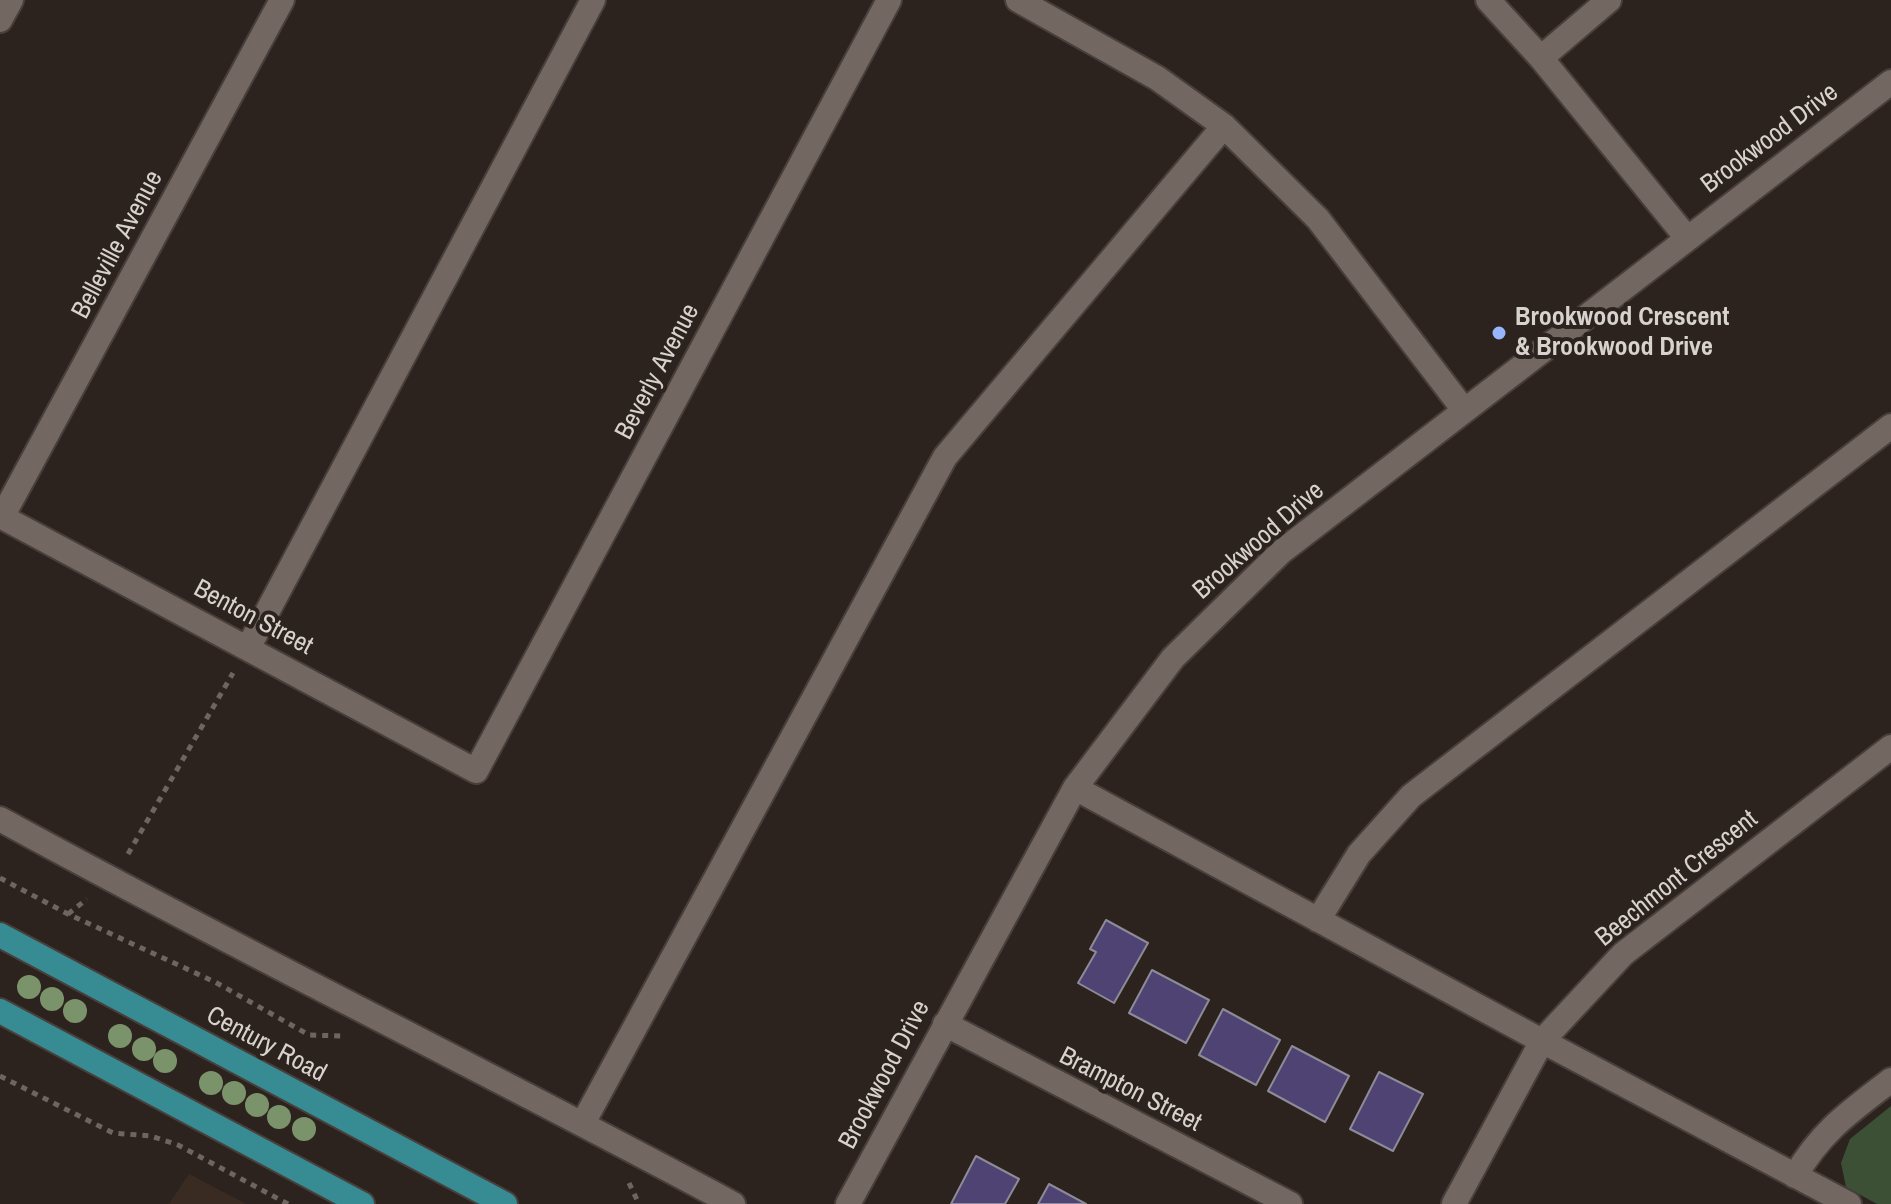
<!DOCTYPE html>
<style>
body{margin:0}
canvas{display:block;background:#2d231e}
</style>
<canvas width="1891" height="1204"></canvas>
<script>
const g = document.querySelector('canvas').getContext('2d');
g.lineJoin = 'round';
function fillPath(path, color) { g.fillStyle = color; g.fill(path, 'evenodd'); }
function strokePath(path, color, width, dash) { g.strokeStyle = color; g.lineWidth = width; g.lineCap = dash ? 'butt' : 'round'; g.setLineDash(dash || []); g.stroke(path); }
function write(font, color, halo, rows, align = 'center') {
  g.font = font + ' "Archivo Narrow",sans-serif'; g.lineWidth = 8; g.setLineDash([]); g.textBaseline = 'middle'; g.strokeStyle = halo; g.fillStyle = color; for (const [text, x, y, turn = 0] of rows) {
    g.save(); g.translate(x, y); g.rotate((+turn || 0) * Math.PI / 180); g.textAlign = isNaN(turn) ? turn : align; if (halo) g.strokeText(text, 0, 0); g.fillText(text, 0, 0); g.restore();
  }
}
const built = new Path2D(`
 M189 1174 246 1204H169Z`);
const green = new Path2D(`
 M1891 1106V1204H1877L1846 1187 1841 1163 1850 1139Z`);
const building = new Path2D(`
 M1106 920 1148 943 1114 1003 1078 983 1096 952 1090 949Z
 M1152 970 1209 1000 1186 1043 1129 1013Z
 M1223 1009 1280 1040 1256 1085 1199 1055Z
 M1292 1046 1349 1076 1325 1122 1268 1091Z
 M1379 1072 1423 1094 1393 1151 1350 1129Z
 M976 1156 1019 1179 1005 1204H951Z
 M1049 1184 1086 1204H1038Z`);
const path = new Path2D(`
 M128 854 233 673
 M0 878 68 914 215 982 309 1035 343 1036
 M68 914 87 899
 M0 1076 113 1133 151 1136 178 1145 288 1204
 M629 1183 639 1204`);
const minor = new Path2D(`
 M282 0 2 517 476 771 889 0
 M1018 0 1157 78 1224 126 1318 219 1464 410
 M1488 0 1541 58 1687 238
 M0 20 11 0
 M1541 58 1609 0
 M248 648 593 0
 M1075 788 1542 1041 1849 1204
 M0 819C242 952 490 1073 733 1204
 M1318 920 1359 854 1411 796 1891 426
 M945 1024 1290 1204
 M583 1123 945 457 1224 126
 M1795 1176C1823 1129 1850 1112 1891 1080
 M848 1204 1075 788 1173 658 1281 552 1891 82
 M1454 1204 1542 1041 1623 954 1891 747`);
const major = new Path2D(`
 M0 935 505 1204
 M0 1011 362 1204`);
const trees = [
 [29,987],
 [52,999],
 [75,1011],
 [120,1036],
 [144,1049],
 [165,1061],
 [211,1083],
 [234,1093],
 [257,1105],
 [279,1117],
 [304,1129]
];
const markers = [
 [1499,333,8,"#98b6fd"]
];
const streetNames = [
 ["Brookwood Drive",1770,139,-37],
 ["Belleville Avenue",118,245,-62],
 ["Beverly Avenue",658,372,-62],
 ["Brookwood Drive",1259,541,-41],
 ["Benton Street",253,618,28],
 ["Beechmont Crescent",1677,879,-39],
 ["Century Road",266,1045,28],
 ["Brookwood Drive",885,1075,-62],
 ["Brampton Street",1130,1090,27]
];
const poiNames = [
 ["Brookwood Crescent",1515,318],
 ["& Brookwood Drive",1515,348]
];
fillPath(built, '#3a2b22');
fillPath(green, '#3b5035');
fillPath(building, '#4e4372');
strokePath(building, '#8d8b97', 2);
strokePath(minor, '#483f3b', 28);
strokePath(major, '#483f3b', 28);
strokePath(path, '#6e6560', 5, [6, 6]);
strokePath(minor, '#736861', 24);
strokePath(major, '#378b93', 24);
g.fillStyle = '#7a936a';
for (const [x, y] of trees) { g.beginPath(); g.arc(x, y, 12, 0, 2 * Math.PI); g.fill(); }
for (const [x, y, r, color] of markers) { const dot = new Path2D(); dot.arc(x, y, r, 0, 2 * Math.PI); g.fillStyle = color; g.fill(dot); strokePath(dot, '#2d231e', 3); }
write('26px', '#d8d2ce', '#2d231e', streetNames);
write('bold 26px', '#d8d2ce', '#2d231e', poiNames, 'left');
</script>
